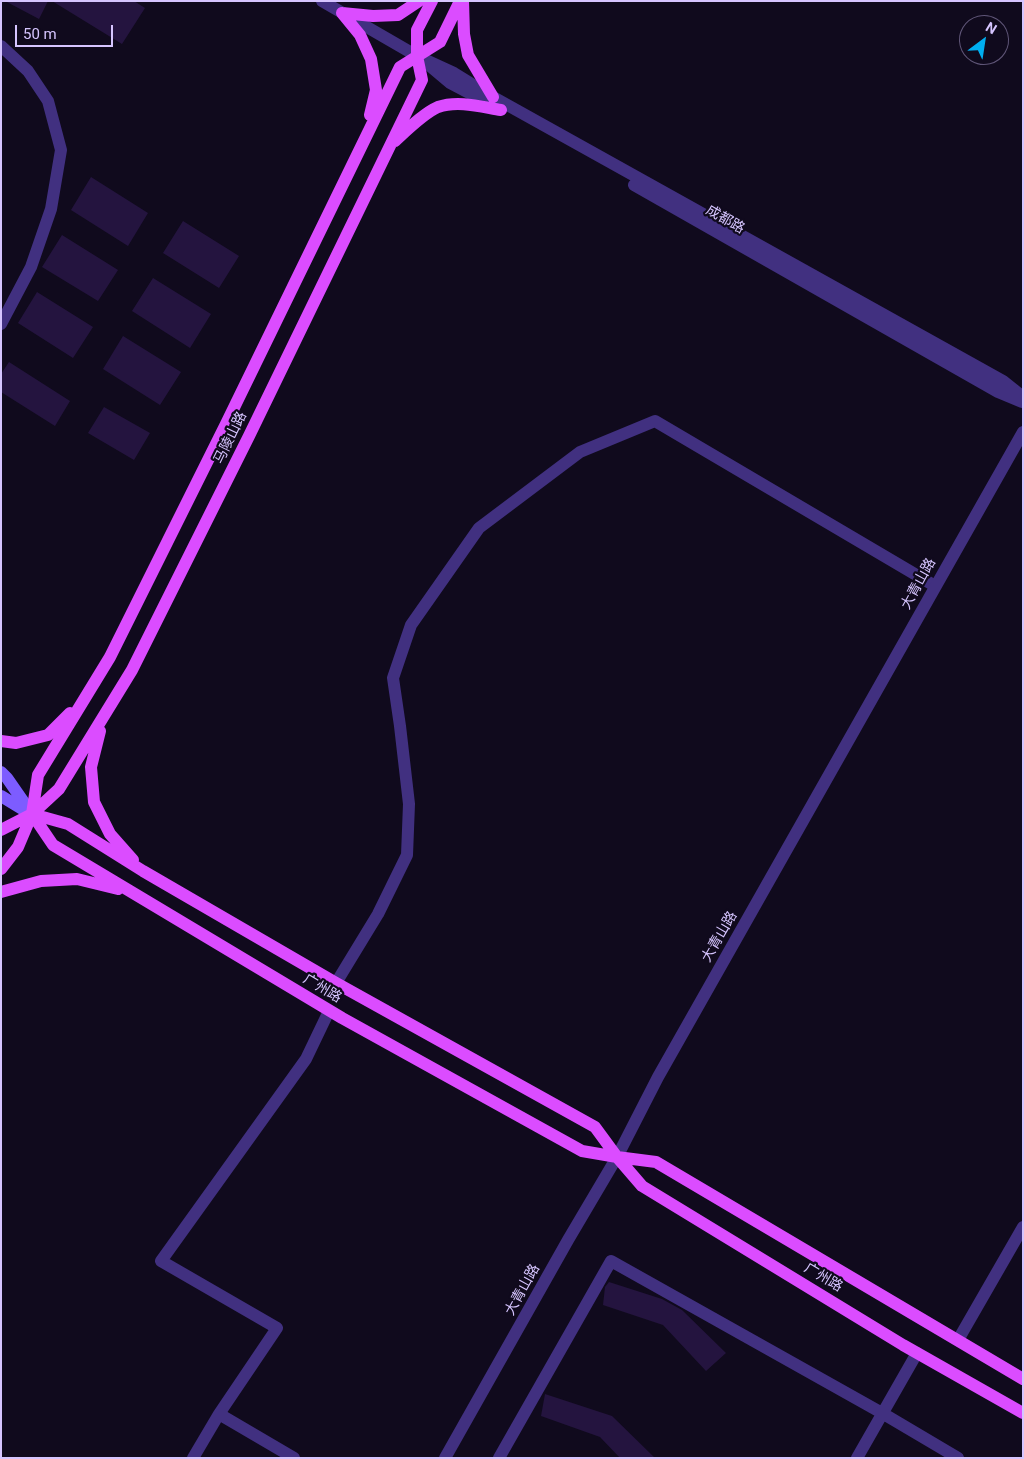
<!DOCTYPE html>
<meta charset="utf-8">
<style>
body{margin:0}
#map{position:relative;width:1024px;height:1459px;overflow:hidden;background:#100a1d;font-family:Roboto,sans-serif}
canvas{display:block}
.frame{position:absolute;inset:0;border:2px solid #d6c5ff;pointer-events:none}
.north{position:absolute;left:959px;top:15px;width:50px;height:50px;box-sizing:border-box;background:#100a1d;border:1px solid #5f5577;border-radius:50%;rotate:31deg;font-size:14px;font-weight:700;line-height:20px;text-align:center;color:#d6c5ff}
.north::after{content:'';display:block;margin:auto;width:18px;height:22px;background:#00aef0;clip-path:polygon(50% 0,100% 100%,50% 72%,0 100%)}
.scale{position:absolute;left:15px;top:25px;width:98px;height:22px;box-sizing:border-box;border:2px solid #d6c5ff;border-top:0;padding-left:6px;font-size:15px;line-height:18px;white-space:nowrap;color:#d6c5ff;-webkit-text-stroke:4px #100a1d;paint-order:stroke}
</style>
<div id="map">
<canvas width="1024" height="1459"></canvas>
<div class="frame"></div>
<div class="north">N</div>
<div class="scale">50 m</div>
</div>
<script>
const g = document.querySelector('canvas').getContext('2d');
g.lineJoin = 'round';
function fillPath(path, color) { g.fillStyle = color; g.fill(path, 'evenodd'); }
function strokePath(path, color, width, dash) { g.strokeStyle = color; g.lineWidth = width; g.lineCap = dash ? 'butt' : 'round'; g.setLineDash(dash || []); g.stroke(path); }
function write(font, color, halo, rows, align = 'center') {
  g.font = font + ' Roboto,"Noto Sans SC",sans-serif'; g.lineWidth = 4.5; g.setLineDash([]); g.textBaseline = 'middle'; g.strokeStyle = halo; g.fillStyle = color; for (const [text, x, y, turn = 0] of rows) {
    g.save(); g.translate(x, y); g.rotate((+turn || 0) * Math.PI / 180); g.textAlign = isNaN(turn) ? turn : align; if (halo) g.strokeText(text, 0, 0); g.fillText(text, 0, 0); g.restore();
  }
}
const building = new Path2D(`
 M5 1H48L39 19Z
 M52 1H134L145 8 122 44Z
 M91 177 148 213 128 246 71 210Z
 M183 221 239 256 219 288 163 253Z
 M62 235 118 270 98 301 42 267Z
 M153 278 211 314 190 348 132 311Z
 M37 292 93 327 73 358 18 323Z
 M123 336 181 372 160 405 103 369Z
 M9 362 70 401 55 426 1 392V374Z
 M104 407 150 433 134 460 88 433Z
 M609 1282 662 1299 682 1310 726 1353 706 1371 663 1325 603 1305 605 1287Z
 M545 1394 612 1416 655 1458H620L600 1437 541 1416Z`);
const minor = new Path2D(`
 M1 46 28 71 48 101 61 150 51 209 31 267 1 324
 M336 983 378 914 407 855 409 804 400 726 393 678 411 625 479 528 580 452 655 421 935 586
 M958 1340 1023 1227
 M219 1414 294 1458
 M193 1458 219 1414 277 1328 161 1261 306 1059 329 1011
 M499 1458 611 1261 882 1413 958 1458
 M857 1458 917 1353`);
const tertiary = new Path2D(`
 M322 1 417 56 454 73 493 97 1003 381 1023 397
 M431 67 450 83 488 103
 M634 185 998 392 1022 402
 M445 1458 568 1240 617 1157 658 1077 1023 432`);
const secondary = new Path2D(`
 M1 772 7 778 32 814
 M1 796 29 813`);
const primary = new Path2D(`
 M463 1 464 34 468 55 493 97
 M342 13 360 35 371 59 376 90 370 115
 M342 13 373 16 398 15 419 1
 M395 141C407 130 424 113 438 107 458 100 482 107 501 110
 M100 731 91 767 94 802 110 834 133 860
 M1 741 16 743 48 735 70 713
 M32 814 68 824 143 871 336 983 595 1127 617 1157 642 1186 903 1345 1023 1413
 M32 814 53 845 342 1018 582 1151 617 1157 656 1162 1023 1379
 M1 830 32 814 59 789 132 670 249 436 422 80 417 56V30L432 1
 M1 869 18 847 32 814 38 775 110 657 226 424 400 67 440 42 460 1
 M1 892 41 881 77 879 118 889`);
const streetNames = [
 ["成都路",725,220,30],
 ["马陵山路",231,438,-64],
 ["大青山路",919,584,-61],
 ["大青山路",720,937,-60],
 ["广州路",322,989,31],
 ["广州路",823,1278,31],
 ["大青山路",523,1290,-61]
];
fillPath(building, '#24143f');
strokePath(minor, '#413080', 12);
strokePath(tertiary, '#413080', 12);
strokePath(secondary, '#7d5cff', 12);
strokePath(primary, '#db4cff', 12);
write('14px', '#d6c5ff', '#100a1d', streetNames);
</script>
